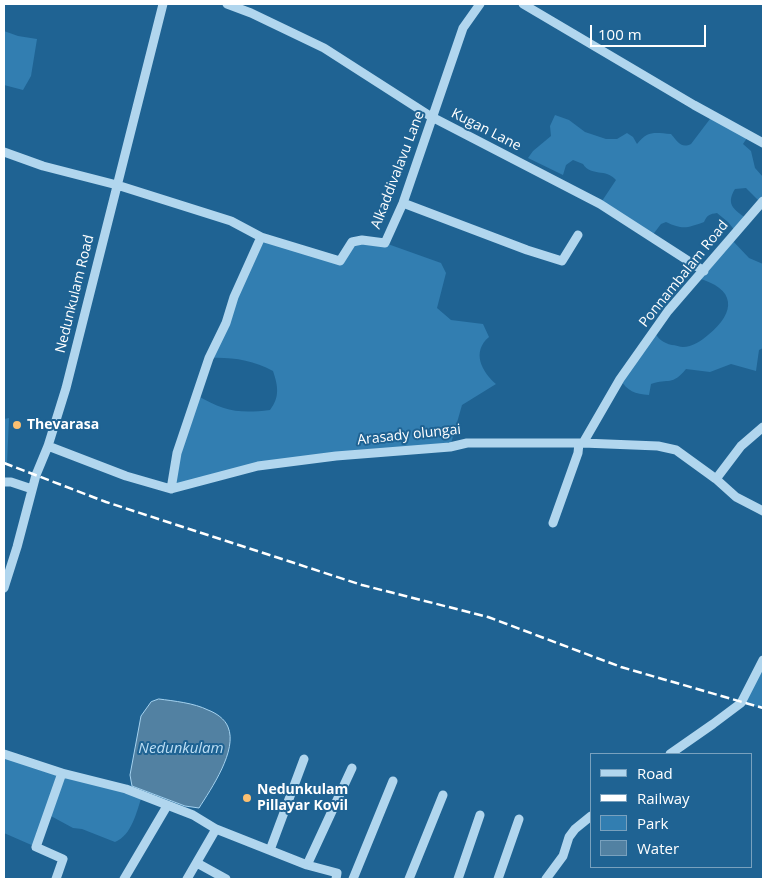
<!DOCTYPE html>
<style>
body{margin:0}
#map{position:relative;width:767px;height:883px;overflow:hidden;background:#1f6393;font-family:"Open Sans",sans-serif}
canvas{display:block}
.frame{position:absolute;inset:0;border:5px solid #fff;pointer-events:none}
.legend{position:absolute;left:590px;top:753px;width:162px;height:115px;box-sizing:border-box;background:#1f6393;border:1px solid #79a1be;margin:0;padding:6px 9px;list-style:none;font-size:15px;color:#fff}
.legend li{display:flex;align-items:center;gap:10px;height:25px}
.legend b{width:25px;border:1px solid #79a1be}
.scale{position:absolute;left:590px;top:25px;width:116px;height:22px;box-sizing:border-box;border:2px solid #fff;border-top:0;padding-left:6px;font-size:15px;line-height:18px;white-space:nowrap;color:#fff;-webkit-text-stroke:4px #1f6393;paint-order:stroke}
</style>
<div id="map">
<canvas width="767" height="883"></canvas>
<div class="frame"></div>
<ul class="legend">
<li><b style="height:6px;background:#b1d6ee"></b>Road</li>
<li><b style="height:6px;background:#fff"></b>Railway</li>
<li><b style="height:14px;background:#327eb1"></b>Park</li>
<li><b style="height:14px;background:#5281a2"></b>Water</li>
</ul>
<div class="scale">100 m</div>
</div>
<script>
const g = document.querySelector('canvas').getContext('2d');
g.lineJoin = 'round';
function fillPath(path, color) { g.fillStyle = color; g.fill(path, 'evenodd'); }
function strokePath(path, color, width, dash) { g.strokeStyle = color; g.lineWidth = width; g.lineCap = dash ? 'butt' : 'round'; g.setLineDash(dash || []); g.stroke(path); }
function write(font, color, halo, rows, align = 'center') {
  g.font = font + ' "Open Sans",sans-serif'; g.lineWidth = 4; g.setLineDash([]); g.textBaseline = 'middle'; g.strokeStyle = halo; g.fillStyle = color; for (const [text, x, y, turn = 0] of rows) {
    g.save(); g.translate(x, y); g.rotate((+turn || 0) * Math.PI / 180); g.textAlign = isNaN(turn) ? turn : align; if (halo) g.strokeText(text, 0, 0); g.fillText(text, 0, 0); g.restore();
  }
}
const green = new Path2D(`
 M4 31 18 36 37 39 31 76 23 90 4 85Z
 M555 115 569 120 585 132 606 139H617L627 133 633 137 637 144C648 130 655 133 671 134 677 141 681 149 691 144L713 115 749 135 743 144 751 151 755 168 763 177V201L761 203 746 188 735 189C725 205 735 210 747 219L736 232 728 222 717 213C710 214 707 215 704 222 687 228 683 230 666 222L661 224 651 237 600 204 616 180C606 168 591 177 583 164L573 160 566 165 563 175 528 158 533 151 551 136 550 126Z
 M261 237 339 261 352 242 385 243 441 263 446 273 437 308 451 320 483 324 489 337C471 352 482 372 496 384L462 405 450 447 258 466 171 489 196 395C224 411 238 414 270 410 280 397 278 386 273 371 252 360 232 357 209 358Z
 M731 239 749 258 763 264V348L759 350 756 371 731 364 710 372 686 369C672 386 669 378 651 384L649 395C635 394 627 391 620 379L654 331C658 339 663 343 672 345 675 345 680 347 683 347 692 347 701 341 708 335 737 312 736 288 697 278Z
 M9 418 7 464 4 463V419Z
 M763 660V708L741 703Z
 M4 754 142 796C136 813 132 835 115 842L82 829 73 828 49 815 36 847 4 833Z`);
const water = new Path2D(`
 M159 699C174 701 194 703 208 710 216 713 225 719 228 727 238 750 211 789 199 808L185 806 132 786 130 775 141 716 151 702Z`);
const minor = new Path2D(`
 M227 4 251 13 324 48 430 116 600 204 704 271
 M523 4 694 105 763 143
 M4 152 43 166 117 185 231 221 261 237 340 261 352 242 362 240 385 243 403 203 463 28 480 4
 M403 203 527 250 562 261 578 235
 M583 443 620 379 668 311 763 201
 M48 446 126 476 171 489 258 466 336 456 450 447 467 443H583L658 446 676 450 716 479 736 497 763 511
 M716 479 741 446 763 427
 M4 482H11L32 489
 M171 489 177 453 209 358 226 323 234 297 261 237
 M553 523 578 453 579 443
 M4 588 17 547 36 475 48 446 66 388 163 4
 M4 754 62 773 126 789 193 815 216 829 307 865 337 873 336 879
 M670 754 713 724 741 703 763 660
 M270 850 304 759
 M197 863 226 879
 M307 865 352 768
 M56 879 63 859 36 847 62 773
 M124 879 167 806
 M187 879 216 829
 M353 879 393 781
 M409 879 443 795
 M458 879 480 815
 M498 879 519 819
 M546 879 563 856 569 837 575 829 591 816`);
const rail = new Path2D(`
 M4 463 106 502 362 585 488 617 621 667 763 708`);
const markers = [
 [17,425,5,"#fcc071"],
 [247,798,5,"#fcc071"]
];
const streetNames = [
 ["Kugan Lane",486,130,27],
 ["Alkaddivalavu Lane",398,170,-69],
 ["Ponnambalam Road",684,274,-51],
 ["Nedunkulam Road",75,294,-76],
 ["Arasady olungai",409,435,-6]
];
const poiNames = [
 ["Thevarasa",27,425],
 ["Nedunkulam",257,790],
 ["Pillayar Kovil",257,806]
];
const waterNames = [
 ["Nedunkulam",181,749]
];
fillPath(green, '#327eb1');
fillPath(water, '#5281a2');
strokePath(water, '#a5d2ef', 1);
strokePath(minor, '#b1d6ee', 9);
strokePath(rail, '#fff', 2.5, [9, 4]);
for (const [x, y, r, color] of markers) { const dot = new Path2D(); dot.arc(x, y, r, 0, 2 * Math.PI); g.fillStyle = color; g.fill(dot); strokePath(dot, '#1f6393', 2); }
write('14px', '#fff', '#1f6393', streetNames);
write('bold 14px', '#fff', '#1f6393', poiNames, 'left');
write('italic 15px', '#bddff5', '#1f6393', waterNames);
</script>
